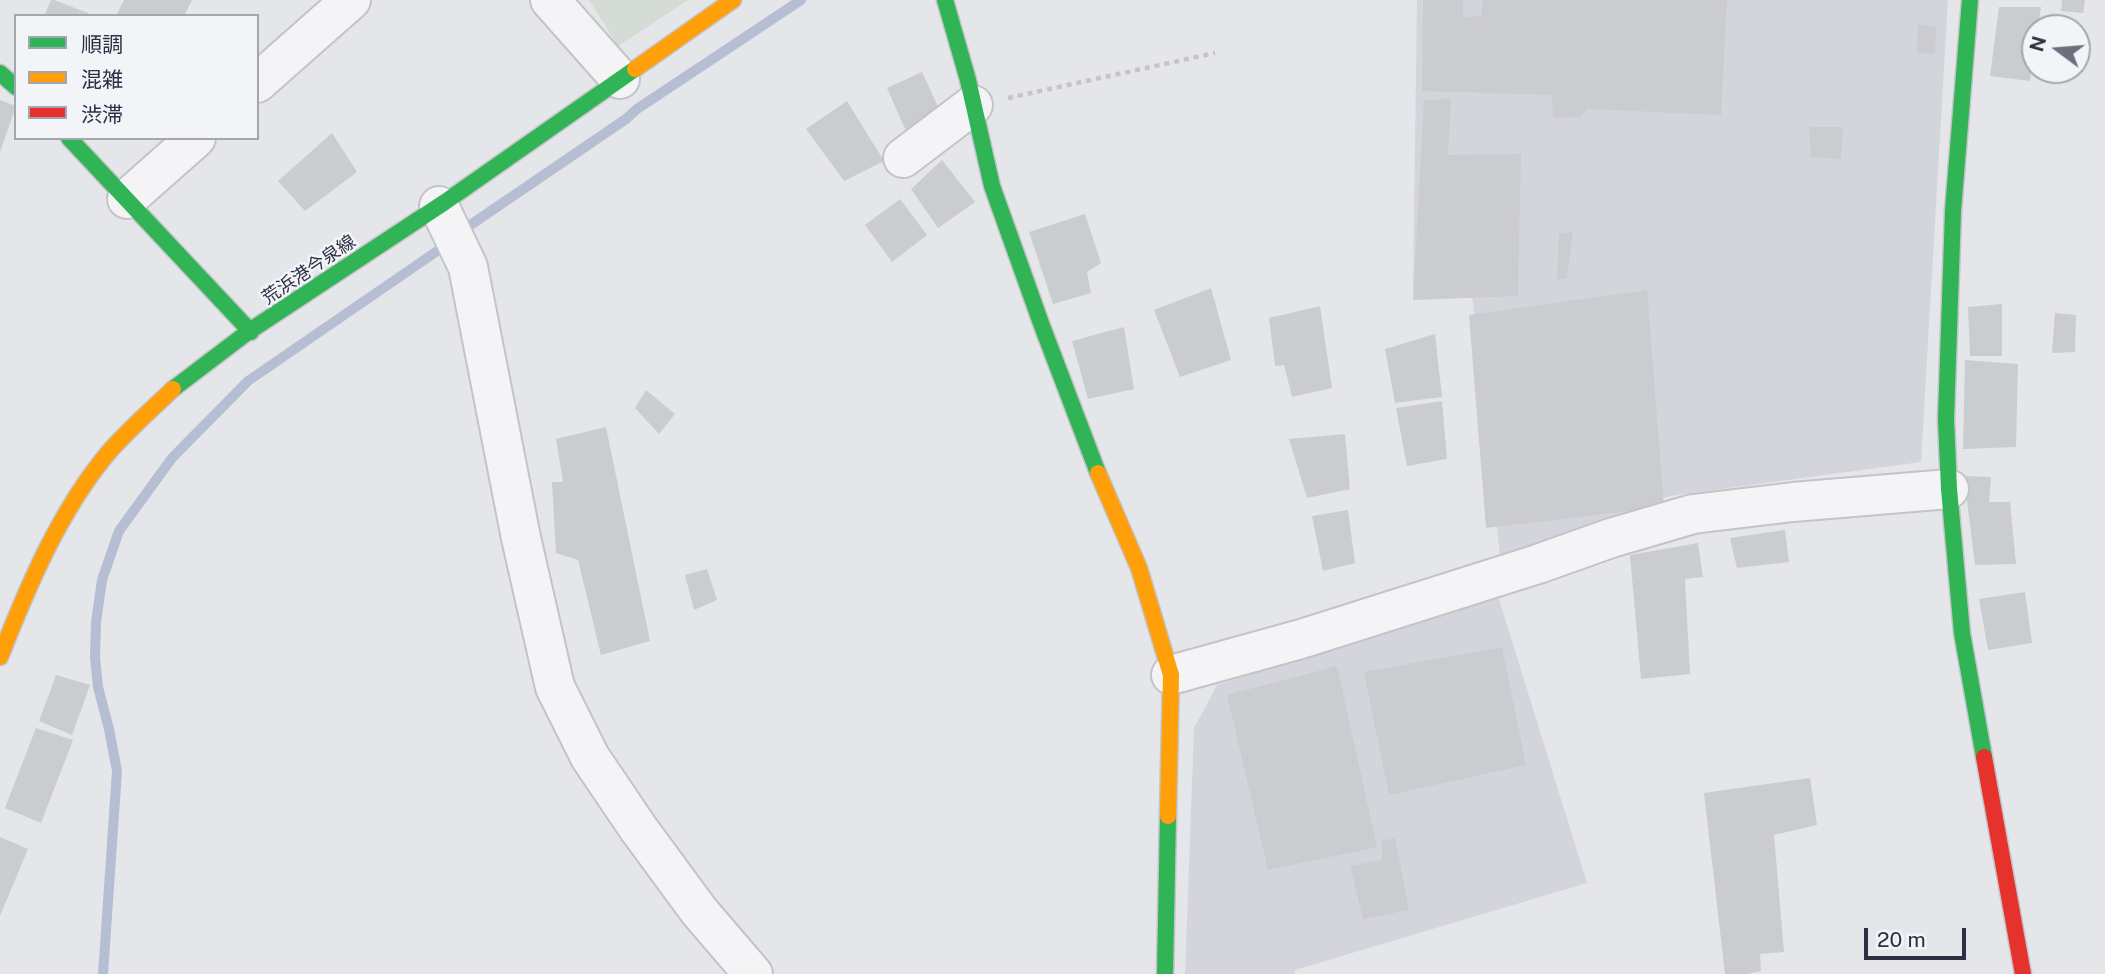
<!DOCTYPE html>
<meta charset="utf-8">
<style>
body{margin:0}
#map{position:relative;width:2105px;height:974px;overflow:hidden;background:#e5e6e9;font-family:"Public Sans","Noto Sans JP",sans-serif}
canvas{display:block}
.legend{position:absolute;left:14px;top:14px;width:245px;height:126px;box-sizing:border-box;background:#f3f4f8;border:2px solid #a3a6af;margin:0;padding:9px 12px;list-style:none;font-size:21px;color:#2c3042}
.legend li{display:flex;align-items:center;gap:14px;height:35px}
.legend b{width:35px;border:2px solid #a3a6af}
.north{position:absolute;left:2021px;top:14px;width:70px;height:70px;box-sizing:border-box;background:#f3f4f8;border:2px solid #a3a6af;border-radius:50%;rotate:286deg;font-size:19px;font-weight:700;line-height:28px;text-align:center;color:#2c3042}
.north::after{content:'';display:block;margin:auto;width:24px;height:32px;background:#6d707c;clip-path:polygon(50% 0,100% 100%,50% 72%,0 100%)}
.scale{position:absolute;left:1864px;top:928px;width:102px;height:32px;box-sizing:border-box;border:4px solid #2c3042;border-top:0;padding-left:9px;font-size:21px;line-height:24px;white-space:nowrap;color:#2c3042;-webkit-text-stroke:5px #f3f4f8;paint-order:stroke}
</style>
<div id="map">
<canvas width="2105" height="974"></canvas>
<ul class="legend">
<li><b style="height:9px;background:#30b455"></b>順調</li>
<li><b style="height:9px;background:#ff9f0a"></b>混雑</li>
<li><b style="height:9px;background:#e5322d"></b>渋滞</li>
</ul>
<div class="north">N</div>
<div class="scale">20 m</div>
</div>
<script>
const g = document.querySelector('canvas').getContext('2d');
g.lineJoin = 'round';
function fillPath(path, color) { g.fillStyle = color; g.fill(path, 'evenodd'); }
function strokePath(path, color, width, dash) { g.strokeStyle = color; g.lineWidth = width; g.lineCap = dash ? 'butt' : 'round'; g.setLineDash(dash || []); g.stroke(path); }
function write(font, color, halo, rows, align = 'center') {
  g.font = font + ' "Public Sans","Noto Sans JP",sans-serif'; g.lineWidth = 5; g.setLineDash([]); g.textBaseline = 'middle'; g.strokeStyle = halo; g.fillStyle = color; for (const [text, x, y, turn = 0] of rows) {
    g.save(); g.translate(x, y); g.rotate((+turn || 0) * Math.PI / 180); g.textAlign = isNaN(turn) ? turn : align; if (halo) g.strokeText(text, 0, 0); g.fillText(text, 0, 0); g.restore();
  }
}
const built = new Path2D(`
 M1417 0H1948L1921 462 1670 496 1500 556 1472 295 1413 290Z
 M1498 596 1587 883 1295 970V974H1185L1194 728 1217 685Z`);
const green = new Path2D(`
 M589 0H688L618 46Z`);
const stream = new Path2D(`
 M466 228 626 119 637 109 801 0
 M103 974 117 771 109 729 98 687 95 657 96 622 102 580 119 531 172 458 248 381 443 247`);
const building = new Path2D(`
 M51 0H54L88 13 87 16H44Z
 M124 0H192L184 16H116Z
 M1423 0H1463V17L1481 16 1483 0H1727L1721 115 1587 109 1580 117 1553 118 1552 95 1422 91Z
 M2062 0H2085L2083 13 2061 11Z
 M1999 7H2041L2038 28H2035V48L2030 81 1990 76Z
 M1918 24 1936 27 1935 54 1917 52Z
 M922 72 941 113 906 131 887 88Z
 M1451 99 1448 155 1521 154 1518 296 1413 300 1424 100Z
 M0 100 16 106 0 152Z
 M847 101 884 161 844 181 806 129Z
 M1809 127H1843L1841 159 1811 157Z
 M332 133 357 172 305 211 278 181Z
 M942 160 975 202 938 228 911 189Z
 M900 199 927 235 892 262 865 225Z
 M1085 214 1101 263 1087 272 1091 293 1053 304 1029 232Z
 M1573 232 1567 278 1557 280 1559 233Z
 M1211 288 1231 360 1180 377 1154 310Z
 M1647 290 1664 507 1486 528 1469 315Z
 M2002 304V356H1970L1968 307Z
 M1320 306 1332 388 1292 397 1284 365 1275 366 1269 318Z
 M2055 313 2076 315 2075 352 2052 353Z
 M1124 327 1134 389 1088 399 1072 341Z
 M1435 334 1442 397 1395 403 1385 349Z
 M1965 360 2018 364 2016 447 1963 449Z
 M646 390 675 414 659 434 635 408Z
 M1442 401 1447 459 1407 466 1396 408Z
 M606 427 650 641 601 655 578 560 556 553 552 482H563L556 439Z
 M1345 434 1350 489 1307 498 1289 439Z
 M1964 476 1991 477 1989 502H2010L2016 564 1975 565Z
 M1348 510 1355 563 1323 571 1312 516Z
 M1785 530 1789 562 1737 568 1730 538Z
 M1698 543 1703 577 1685 579 1690 674 1641 679 1630 555Z
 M707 569 717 600 694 610 685 575Z
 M2025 592 2032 643 1988 650 1979 599Z
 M1502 647 1526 765 1389 795 1364 672Z
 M1337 666 1377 847 1268 870 1227 695Z
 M56 675 90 685 72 735 39 721Z
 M36 728 73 740 41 823 5 808Z
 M1810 778 1817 825 1774 835 1784 952 1760 954 1761 971 1748 974H1725L1704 793Z
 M0 837 28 849 0 916Z
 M1395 838 1409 910 1363 919 1350 866 1382 860V841Z`);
const path = new Path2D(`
 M1008 98 1215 53`);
const street = new Path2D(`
 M550 0 620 79
 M257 83 351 0
 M903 158 973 105
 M127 199 196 138
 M439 206 468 267 521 538 555 687 590 757 638 828 699 911 753 974
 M1171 675 1301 639 1538 564 1611 538 1693 514 1793 502 1949 489`);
const fast = new Path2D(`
 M945 0 968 80 992 186 1042 326 1098 473
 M1970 0 1953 211 1946 419 1949 489 1962 633 1984 757
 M0 73 16 87
 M69 138 251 332
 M173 389 248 332 445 202 635 69
 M1165 974 1168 816`);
const slow = new Path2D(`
 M635 69 733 0
 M1098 473 1139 568 1171 675 1168 816
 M0 657C28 586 59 512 108 453 128 430 151 410 173 389`);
const jam = new Path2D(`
 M1984 757 2023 974`);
const streetNames = [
 ["荒浜港今泉線",309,270,-34]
];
fillPath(built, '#d4d5dc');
fillPath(green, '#d4dcd5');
strokePath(stream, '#b5bed2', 10);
fillPath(building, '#cbccd0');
strokePath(street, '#c3c4c7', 42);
strokePath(fast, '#c3c4c7', 19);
strokePath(slow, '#c3c4c7', 19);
strokePath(jam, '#c3c4c7', 19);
strokePath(path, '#c4c4c9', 4.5, [5, 5]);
strokePath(street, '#f4f4f6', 38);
strokePath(fast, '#30b455', 16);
strokePath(slow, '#ff9f0a', 16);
strokePath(jam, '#e5322d', 16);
write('18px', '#2c3042', '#f3f4f8', streetNames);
</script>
